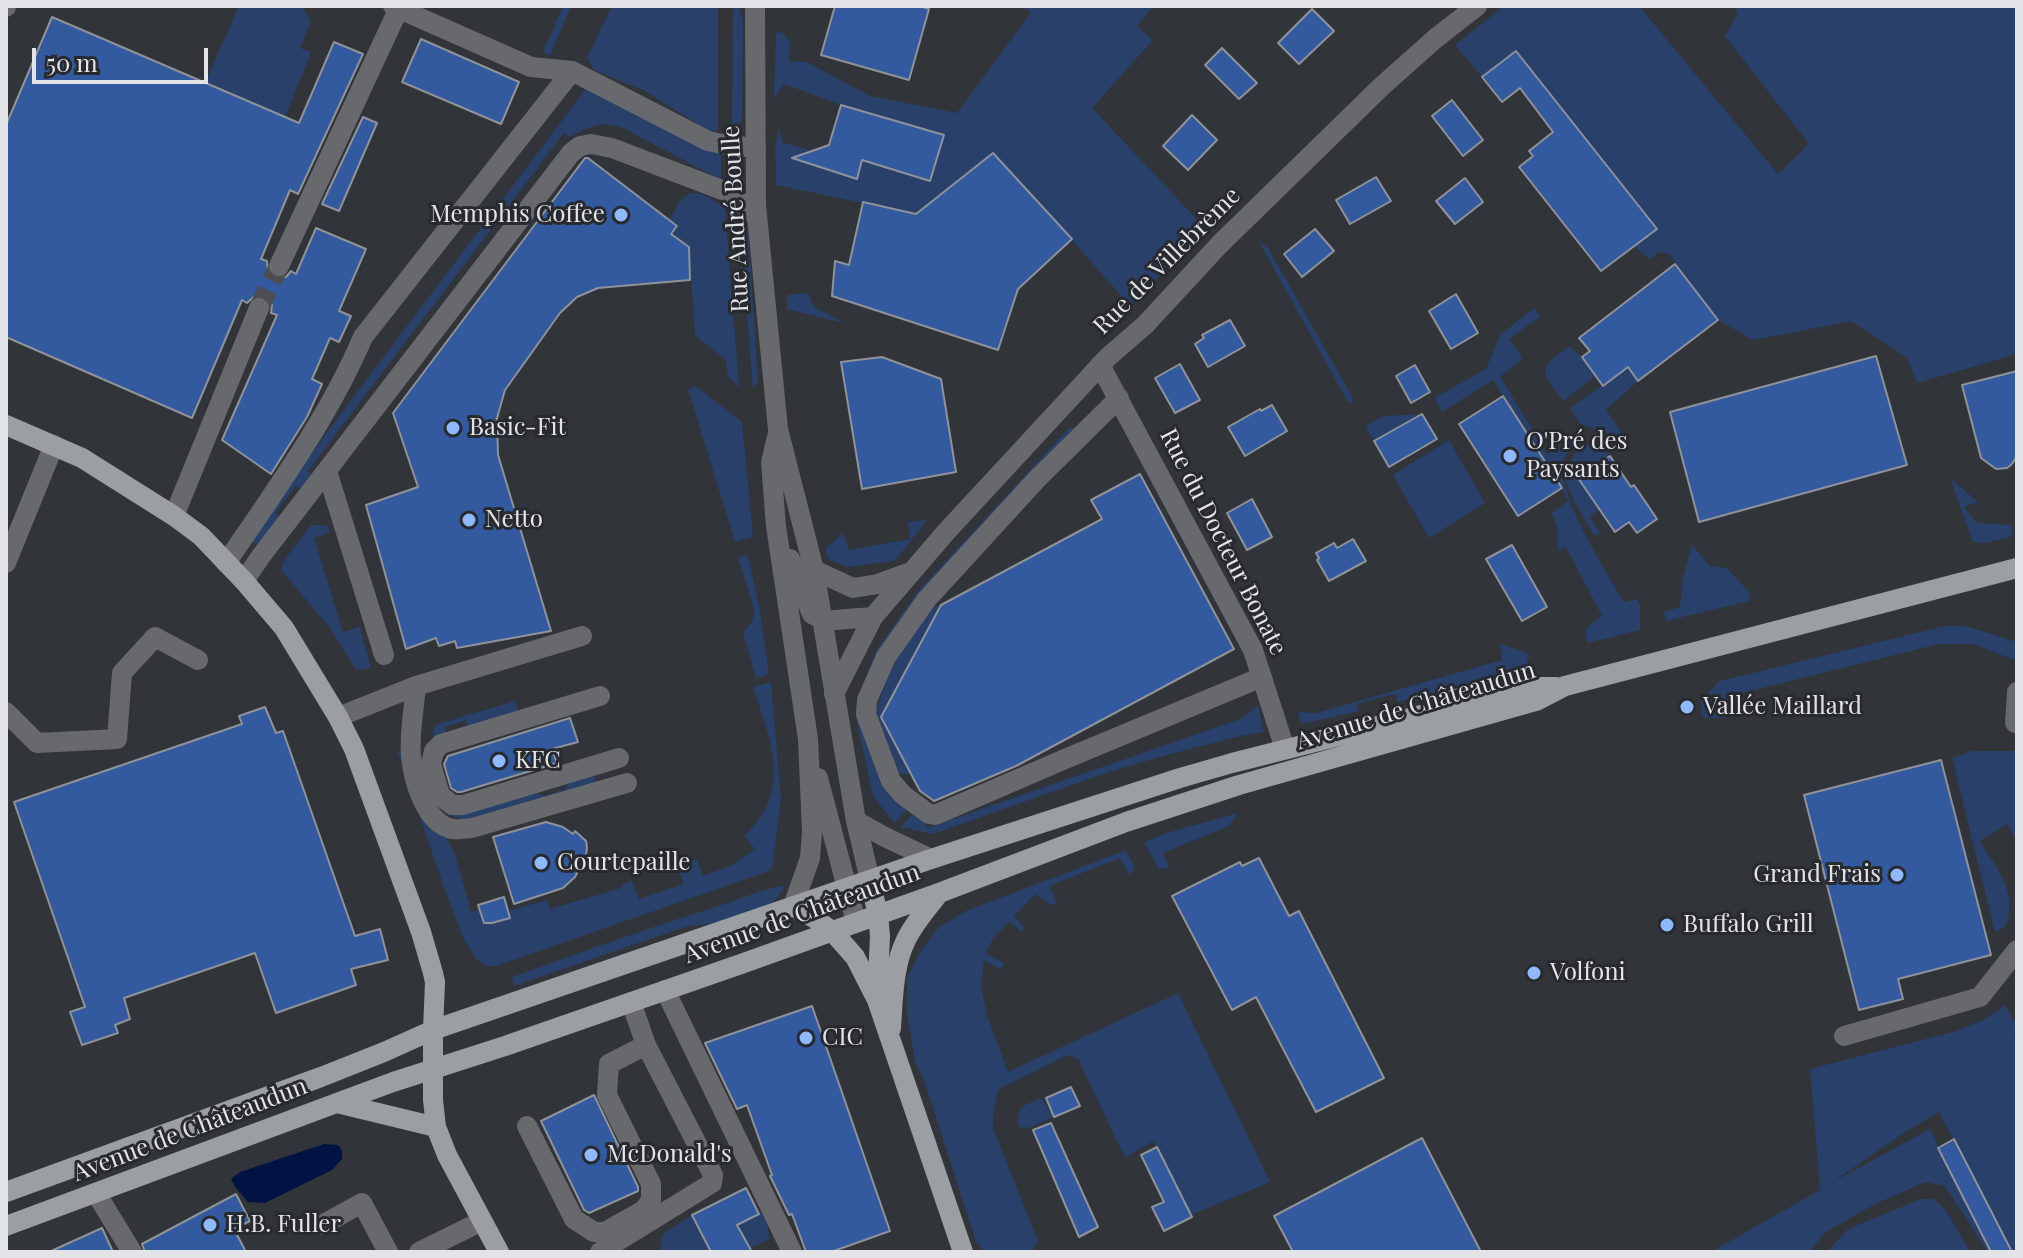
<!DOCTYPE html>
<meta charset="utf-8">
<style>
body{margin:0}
#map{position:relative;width:2023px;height:1258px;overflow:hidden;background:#313438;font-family:"Playfair Display",serif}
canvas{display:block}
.frame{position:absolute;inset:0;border:8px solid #e2e4e7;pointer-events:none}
.scale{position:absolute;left:32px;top:48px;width:176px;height:36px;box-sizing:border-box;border:4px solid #e2e4e7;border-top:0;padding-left:10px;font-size:24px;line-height:28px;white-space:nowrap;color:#e2e4e7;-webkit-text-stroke:6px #272a2e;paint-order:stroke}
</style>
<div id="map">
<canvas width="2023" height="1258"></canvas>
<div class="frame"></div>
<div class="scale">50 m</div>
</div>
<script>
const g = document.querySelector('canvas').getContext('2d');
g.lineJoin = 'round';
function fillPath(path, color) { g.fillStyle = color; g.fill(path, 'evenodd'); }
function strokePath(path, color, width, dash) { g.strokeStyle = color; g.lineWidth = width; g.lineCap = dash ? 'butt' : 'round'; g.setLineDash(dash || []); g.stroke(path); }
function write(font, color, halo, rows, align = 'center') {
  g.font = font + ' "Playfair Display",serif'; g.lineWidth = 6; g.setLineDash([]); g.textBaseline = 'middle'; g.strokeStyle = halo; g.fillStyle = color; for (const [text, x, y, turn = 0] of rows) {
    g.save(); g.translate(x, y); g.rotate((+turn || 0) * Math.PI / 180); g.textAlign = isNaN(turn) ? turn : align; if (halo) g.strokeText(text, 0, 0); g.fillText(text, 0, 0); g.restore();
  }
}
const green = new Path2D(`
 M239 6H302L311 21 300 48 311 52 285 117 205 83Z
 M563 6H571L550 56 543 52Z
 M612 6H718V131H709L645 91 594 70 587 57Z
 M733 6H739L743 21 742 121 732 130Z
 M1013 6H1154L1137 26 1153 40 1092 108 1206 229 1130 306 1071 239 916 214 776 185 775 147 779 127 782 142 813 151 809 164 856 178 862 160 944 135 841 105 784 84 774 98 776 32 783 33 791 43 789 61 807 62 870 96 957 113 1029 15V10Z
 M1504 6H1639L1778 174 1809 144 1725 36 1738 13 1733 6H2017V354L1917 383 1907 358 1851 321 1753 340 1718 320 1669 254 1659 252 1650 259 1634 246 1656 228 1517 51 1482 77 1455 45Z
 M588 86 721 155V180L619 126 599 124 576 133 571 137 564 133 308 471 315 476 307 491 296 486 295 487 275 513 282 518 258 545 251 540 330 428Z
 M691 193 702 194 725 207 739 387 728 377 726 361 695 335 689 247 671 234 677 226 669 220 681 199Z
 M739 213 745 219 748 229 758 383 753 388Z
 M1258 240 1268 248 1354 400 1349 404Z
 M808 293 814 307 847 324 787 309V295Z
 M1534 308 1540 317 1509 339 1522 357 1520 362 1500 376 1547 454 1571 439 1575 440C1571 447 1565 455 1563 462 1555 492 1608 574 1624 602L1637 599 1640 605V630L1587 643C1583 626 1589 626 1602 616L1566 547 1559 551C1556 535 1560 528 1551 513L1568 501 1562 488 1493 380 1442 412 1434 398 1486 369 1500 335Z
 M1569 346 1582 357 1595 376 1563 401C1541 371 1536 370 1569 346Z
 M1628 367 1638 381 1606 410 1627 440 1580 424 1570 408Z
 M696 386 742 422 753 537 735 542 688 389Z
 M1422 414 1374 441 1365 426 1384 416Z
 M1070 427 1075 430 980 528 862 700 909 808 894 823 873 796 856 718 858 697 877 649 918 591Z
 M1449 440 1485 503 1429 538 1393 475Z
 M1582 443 1607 452 1610 456 1578 478 1599 509 1590 517 1600 533 1594 536C1587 523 1566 491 1566 478 1565 466 1576 453 1582 443Z
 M1950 478 1978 502 1964 507 1977 523 2011 525 2013 531 2010 537 1986 543 1973 542Z
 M927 520 895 561 847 567 828 559 826 548 843 533 849 550 910 539 908 522Z
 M311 525H326L331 532 314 538 343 632 360 627 371 668 356 670 330 628 281 570 285 559Z
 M1692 545 1710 566 1727 568 1749 592V601L1666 621 1664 612 1680 607 1683 577Z
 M748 555 760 611 769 674 756 678 743 632C751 625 754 620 754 608L738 557Z
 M941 605 881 718 911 774H901L896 770 875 712 891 668 911 635 931 608Z
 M1945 626H1965L2017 642V661L1974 644H1939L1742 693 1747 713 1724 718H1703L1700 701 1720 681Z
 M1500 644 1527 653 1529 670 1398 702 1395 694 1356 704 1359 711 1301 724 1298 712 1316 713 1502 660Z
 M771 682 781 799 772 870 499 965 489 967 477 960 464 940 447 896 397 750 405 753 456 857 471 912 480 910 484 925 509 918 508 911 547 900 550 909 621 888 622 885 632 881 639 899 683 884 678 866 697 859 702 876 730 866 755 849 744 836C750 830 756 823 761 816 788 777 766 727 753 687Z
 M515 701 519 714 470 730 466 720 445 727 448 736 431 744 435 725Z
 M1258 705 1264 732 1240 736 1163 756 1109 772 933 834 900 827 918 809 927 828 1240 719Z
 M1972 751H2017V841L2007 824 1980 841C1993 863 2013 885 2009 913 2007 924 2006 928 1995 932L1952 758Z
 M593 770 596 783 471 821 456 818 449 814 529 790 544 796 565 789 573 778Z
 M1238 813 1229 826 1163 853 1169 867 1164 869 1158 868 1144 842 1167 833Z
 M1126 850 1135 868 1130 876 1120 858 1049 886 1057 903 1050 905 1035 894 1014 916 1025 928 1021 932 1010 921 993 938 986 954 1004 963 1001 970 984 960 981 988 987 1015 1008 1072 1178 993 1270 1182 1189 1216 1153 1141 1125 1158 1078 1059 1068 1055 999 1089 993 1116V1128L1038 1242 1032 1252H985L976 1242 925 1083 915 1061 907 1012V977L921 951 938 928 966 911Z
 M786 885 778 896 767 907 726 921 685 927 514 986 512 977C579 953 647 928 716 907 740 899 762 889 786 885Z
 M2005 1005 2014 1021 2017 1020V1033L2014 1035 2017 1041V1252H2012L1939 1112 1907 1131 1831 1183 1930 1129 1991 1252H1988L1945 1186 1925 1182 1873 1205 1826 1232 1809 1252H1711L1820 1190 1810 1069 1953 1032 1983 1020Z
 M1041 1098 1053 1117 1029 1128 1019 1127 1018 1119 1021 1107Z
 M1921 1199H1934L1946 1210 1970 1252H1827L1848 1229Z
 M764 1211 770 1239 741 1252H659L663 1234 692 1215 705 1241Z`);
const water = new Path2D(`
 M324 1144 338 1145 342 1151V1159L332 1170 265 1203 248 1202 236 1188 231 1179 240 1172Z`);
const building = new Path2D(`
 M835 6H920L929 9 909 80 821 55Z
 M1312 9 1334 31 1299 64 1278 43Z
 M52 17 299 123 334 42 363 54 298 194 290 190 261 259 267 261 268 273 274 278 286 277 291 271 296 274 316 228 366 249 339 311 351 316 339 342 330 338 312 379 322 384 307 417 271 474 222 440 277 315 271 313 272 305 265 296 256 295 247 303 242 300 192 418 6 337V125Z
 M421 39 519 82 501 124 402 82Z
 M1222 48 1257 83 1239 99 1205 65Z
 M1516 51 1657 229 1601 271 1519 167 1533 156 1529 151 1553 132 1520 88 1502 102 1482 77Z
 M1452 100 1483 140 1463 156 1432 116Z
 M841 105 944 135 930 181 862 160 857 179 792 158 829 145Z
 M1192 115 1217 140 1188 170 1163 146Z
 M363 117 377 123 339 211 322 204Z
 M993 153 1072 239 1018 289 998 350 832 296 835 261 849 265 863 202 916 214Z
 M585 158H588L677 226 671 234 689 247 690 280 598 288 577 297 560 313 505 390 497 418 498 455 551 631 457 648 455 641 439 646 436 638 406 649 366 505 418 487 393 413Z
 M1376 177 1391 201 1350 224 1336 200Z
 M1465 178 1483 202 1455 224 1436 201Z
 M1315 229 1334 251 1302 277 1284 254Z
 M1675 264 1718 320 1638 381 1628 367 1603 386 1582 357 1590 351 1579 338Z
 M1456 294 1478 333 1451 349 1429 311Z
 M1230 320 1245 346 1208 367 1195 344 1204 338 1202 335Z
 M1876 356 1907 465 1699 522 1670 412Z
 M882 357 941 379 956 472 862 489 841 362Z
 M1180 364 1200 400 1175 413 1155 378Z
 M1415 365 1430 392 1411 403 1396 376Z
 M2017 371V456L2012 464 2007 468 1996 469 1981 458 1962 385Z
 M1503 396 1562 488 1518 516 1459 424Z
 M1272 405 1287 431 1245 456 1228 427 1260 409 1261 411Z
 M1422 414 1437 439 1389 467 1374 441Z
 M1610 456 1631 487 1634 485 1657 519 1637 533 1629 522 1615 532 1578 478Z
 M1140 474 1234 649 1016 766 934 801 920 791 881 717 941 605 1102 519 1091 500Z
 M1252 499 1272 537 1247 550 1227 513Z
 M1353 539 1366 561 1329 581 1317 560 1319 558 1316 553 1334 543 1337 548Z
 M1512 545 1547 607 1522 621 1486 559Z
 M265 707 276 733 283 731 355 936 380 929 388 960 351 969 356 985 276 1013 255 953 124 998 130 1019 115 1025 118 1033 82 1045 70 1012 85 1007 14 802 242 724 239 716Z
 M570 718 578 742 552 749 557 763 461 792H457L451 788 444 764 448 756Z
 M1941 760 1991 955 1898 979 1903 999 1859 1010 1804 795Z
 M546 822 563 827 573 834 575 831 586 841 587 847 586 856 575 877 563 888 514 904 493 837Z
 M1259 858 1289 916 1299 911 1384 1078 1316 1112 1256 997 1232 1010 1172 896 1240 862 1242 866Z
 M504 897 510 918 492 923H484L478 905Z
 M812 1006 890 1231 831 1252H806L792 1214 789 1215 770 1176 772 1175 747 1105 737 1109 705 1043Z
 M1071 1087 1080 1106 1054 1117 1046 1098Z
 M594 1095 638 1187V1191L589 1213 584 1210 541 1121Z
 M1051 1123 1098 1227 1079 1237 1033 1130Z
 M1422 1138 1481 1252H1293L1274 1216Z
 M1954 1139 2012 1252H1991L1938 1148Z
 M1157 1147 1192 1217 1164 1231 1152 1207 1164 1202 1141 1155Z
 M746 1188 759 1214 737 1225 752 1252H711L692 1215Z
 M236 1194 250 1221 234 1229 246 1252H145L142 1244Z
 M102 1228 113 1252H49Z`);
const minorTunnel = new Path2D(`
 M259 308 279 266`);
const minor = new Path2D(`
 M393 6 531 67 572 71 708 141 727 145 756 148
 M755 6 756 205 778 429 814 570 856 821 870 880
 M6 7V6
 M279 266 399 8
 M1100 365 1253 650 1285 749
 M1119 398 1037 479 927 599 886 657 867 700 866 714 891 781 903 795 929 814 935 815 1065 759 1262 677
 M778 433 771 462 776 526 808 739 812 832 810 858 793 906
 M327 471 384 655
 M174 516 259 308
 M790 559 812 614 816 616
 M6 563 54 445
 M226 563C275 491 329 417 363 337L572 71
 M814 570 853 588 878 584 908 573
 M244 581 261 556 571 153 580 146 591 144 612 148 730 193 757 218
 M822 621 873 617
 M416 686C414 709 409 734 411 756 413 780 426 825 453 829 459 830 466 828 472 828L627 783
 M2017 692 2015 723H2017
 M834 694 873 617 946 532 1108 357 1145 325 1220 244 1382 86 1436 38 1477 6
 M600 696 441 744 434 751 431 764 440 795 452 805H463L619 758
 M6 712 37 743 117 739 122 673 155 637 198 660
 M338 717 416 686 582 636
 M818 778 856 922
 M856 821 885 837 931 859
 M665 990 792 1252
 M1844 1036 1980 997 2017 950
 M527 1126 574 1219 594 1232H605L644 1210 651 1200V1184L607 1095 609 1064 646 1045
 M96 1193 132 1252
 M322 1225 362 1203 388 1252
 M419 1252 482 1221
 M600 1252 712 1183 713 1175 646 1045 631 1002`);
const major = new Path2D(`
 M6 425 82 458 174 516 201 536 244 581 284 628 338 717 354 749 421 932 433 973 435 982 433 1030V1100L436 1127 447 1155 499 1252
 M870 880 878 915 880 936 877 1000
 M793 906 814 918 832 931 855 957 877 1000 963 1252
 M891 1028C893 1000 893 966 906 940 914 923 928 908 939 893
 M337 1103 436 1127
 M6 1192 321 1077 384 1052 433 1030 931 859 1180 778 1232 763 1532 687H1557
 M6 1226 393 1082 505 1046 741 964 939 893 1126 822 1239 785 1536 701 1565 686 2017 568`);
const markers = [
 [621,215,8,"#90b8fd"],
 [453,428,8,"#90b8fd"],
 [1510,456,8,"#90b8fd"],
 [469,520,8,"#90b8fd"],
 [1687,707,8,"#90b8fd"],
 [499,761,8,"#90b8fd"],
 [541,863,8,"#90b8fd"],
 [1897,875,8,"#90b8fd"],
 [1667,925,8,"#90b8fd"],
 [1534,973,8,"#90b8fd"],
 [806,1038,8,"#90b8fd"],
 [591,1155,8,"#90b8fd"],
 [210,1225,8,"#90b8fd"]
];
const poiNames = [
 ["Memphis Coffee",605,215,"right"],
 ["Basic-Fit",469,428],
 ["O'Pré des",1526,442],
 ["Paysants",1526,470],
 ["Netto",485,520],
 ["Vallée Maillard",1703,707],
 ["KFC",515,761],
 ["Courtepaille",557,863],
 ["Grand Frais",1881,875,"right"],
 ["Buffalo Grill",1683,925],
 ["Volfoni",1550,973],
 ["CIC",822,1038],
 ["McDonald's",607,1155],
 ["H.B. Fuller",226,1225]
];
const streetNames = [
 ["Rue André Boulle",736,219,-93],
 ["Rue de Villebrème",1167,261,-45],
 ["Rue du Docteur Bonate",1223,542,63],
 ["Avenue de Châteaudun",1416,706,-17],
 ["Avenue de Châteaudun",802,914,-20],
 ["Avenue de Châteaudun",190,1130,-21]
];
fillPath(green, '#28406a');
fillPath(water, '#001343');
fillPath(building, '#335a9f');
strokePath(building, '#8f9298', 2);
strokePath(minorTunnel, '#4c4e52', 20, [20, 10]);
strokePath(minor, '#68696c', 20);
strokePath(major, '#9b9ea3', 20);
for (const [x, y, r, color] of markers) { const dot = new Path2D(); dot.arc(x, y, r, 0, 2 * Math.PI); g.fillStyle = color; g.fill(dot); strokePath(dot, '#272a2e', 3); }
write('24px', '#e2e4e7', '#272a2e', poiNames, 'left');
write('24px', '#e2e4e7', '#272a2e', streetNames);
</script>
